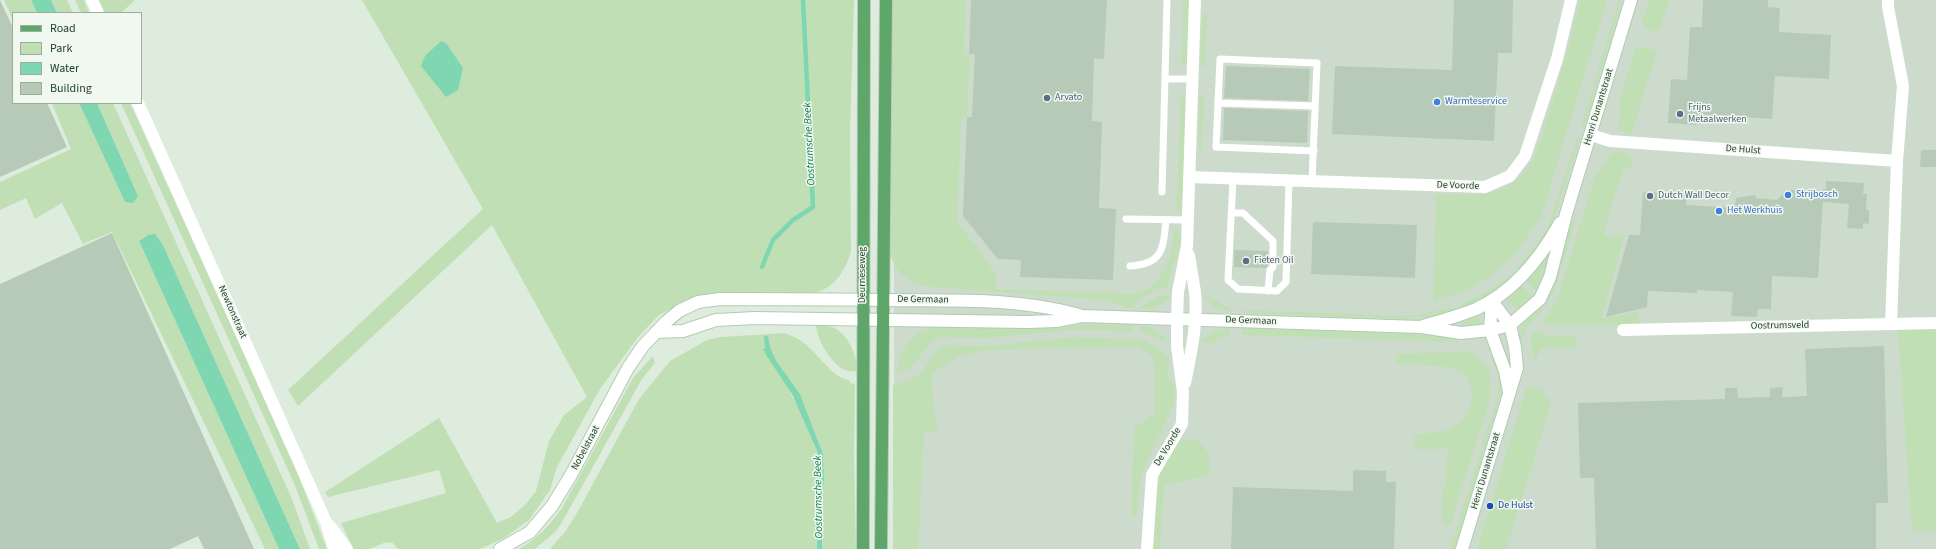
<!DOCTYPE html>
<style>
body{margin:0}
#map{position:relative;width:1936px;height:549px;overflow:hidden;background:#deecde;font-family:"Source Sans 3",sans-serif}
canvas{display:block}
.legend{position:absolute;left:12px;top:12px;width:130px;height:92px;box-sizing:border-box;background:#f0f8ef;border:1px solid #9cad9d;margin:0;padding:5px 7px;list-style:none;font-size:12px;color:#1e3d23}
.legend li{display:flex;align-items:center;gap:8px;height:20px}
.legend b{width:20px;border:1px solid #9cad9d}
</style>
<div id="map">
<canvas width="1936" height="549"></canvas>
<ul class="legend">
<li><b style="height:5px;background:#5ea66a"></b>Road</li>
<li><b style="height:11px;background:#c1dfb4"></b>Park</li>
<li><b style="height:11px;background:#7fd7b2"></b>Water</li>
<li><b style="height:11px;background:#b7cab7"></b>Building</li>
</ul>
</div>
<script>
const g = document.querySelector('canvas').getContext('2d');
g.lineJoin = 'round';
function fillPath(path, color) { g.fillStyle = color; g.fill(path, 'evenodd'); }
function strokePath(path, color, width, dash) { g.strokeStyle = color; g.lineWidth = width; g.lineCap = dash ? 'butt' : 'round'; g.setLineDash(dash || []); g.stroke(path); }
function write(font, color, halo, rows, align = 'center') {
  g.font = font + ' "Source Sans 3",sans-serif'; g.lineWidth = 3; g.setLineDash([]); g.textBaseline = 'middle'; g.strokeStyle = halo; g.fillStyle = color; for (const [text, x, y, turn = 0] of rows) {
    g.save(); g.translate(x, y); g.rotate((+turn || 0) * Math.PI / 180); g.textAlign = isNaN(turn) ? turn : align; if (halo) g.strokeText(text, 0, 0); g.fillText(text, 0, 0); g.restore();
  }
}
const built = new Path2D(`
 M895 0H1936V549H894V22Z`);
const green = new Path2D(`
 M4 0H31L37 13H13V20Z
 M51 0H67L73 13H57Z
 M75 0H84L89 13H81Z
 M98 0H135L121 13H104Z
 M362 0H854L850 132 851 252C844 273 835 287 813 294L708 295 684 302 659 315 638 337 600 389 557 467 550 490 529 520 504 538 480 549H398L393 543 386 542 369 549H353L341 523 446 493 439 470 328 497 325 492 439 418 497 523 511 517 525 505 536 491 549 441 564 415 587 397 492 225 298 406 288 390 483 209Z
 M892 0H966L964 55H970L967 117 961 118 957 221 996 274V289L1136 294C1141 291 1148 289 1153 285 1169 270 1172 247 1175 226L1181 237 1180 246 1166 288 1159 289 1137 300 1134 309 1107 301 1093 299 931 287C907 283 895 272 888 249L891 129Z
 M1183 0H1189L1187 63 1181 67Z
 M1580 0H1607L1541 217 1515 255 1496 272 1469 290 1433 302 1436 194C1459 194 1487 199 1508 186 1519 180 1529 169 1534 158 1542 139 1547 119 1553 100 1563 67 1572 34 1580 0Z
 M1619 0H1622L1584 128 1582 124Z
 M1649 0H1669L1660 27 1655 32 1644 27 1642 22Z
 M1207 14 1205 68 1200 66 1202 17Z
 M1645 47 1657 51 1631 137 1617 129 1621 117 1619 101 1636 48Z
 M1181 95 1185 98 1186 109 1182 209 1177 214 1176 213Z
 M1199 96H1204L1202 155 1198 144Z
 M52 103H79L125 202 138 196 97 103H113L292 499 310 549H300L163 245 148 235 139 241 279 549H265L112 232 83 244 62 203 35 219 26 198 0 210V182L71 149Z
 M121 103H130L292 459 327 549H319L294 483Z
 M1581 137 1552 225 1541 246 1518 272 1516 269 1532 251 1548 227 1577 138Z
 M1624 152 1632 157 1631 170 1624 168 1603 234 1615 238 1625 234 1601 319 1638 312 1640 325H1546L1544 320 1557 300 1595 176 1605 163 1611 153Z
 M1574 220H1576L1554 291 1547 303 1545 300 1571 223 1572 224Z
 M1553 243 1549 266 1537 292 1526 280Z
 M1511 275 1513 277 1483 298 1461 309 1460 306 1462 304 1490 290Z
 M1520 284 1533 297 1518 310 1508 302 1507 297Z
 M1161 295 1170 296C1164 306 1152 310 1141 309L1142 306Z
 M1204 296H1208L1231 309V312L1214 307Z
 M1540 306 1543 309 1527 327 1522 339 1519 341C1516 327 1532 315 1540 306Z
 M1454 307V311L1440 315 1406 319 1244 313V310L1406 316 1423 314Z
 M1473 316 1480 319 1481 324 1479 327 1463 328 1462 319Z
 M816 324C820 325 825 325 829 326 847 330 857 355 858 372 854 371 847 372 843 369 829 361 817 339 816 324Z
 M1093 325H1135L1132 331 1069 330 989 338 942 337 930 343 910 369 897 372C900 347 913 331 937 326L1018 328Z
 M1141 325C1152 326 1161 332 1167 341H1163L1141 331Z
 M1230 328 1229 334 1210 343 1201 342C1210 333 1217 330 1230 328Z
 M1243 328 1459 336V342L1243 335Z
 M1936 329V531H1912L1898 330Z
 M1538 332 1550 336H1575L1577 349 1543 347 1535 361C1531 352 1530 344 1532 333Z
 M785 333C792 336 798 338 804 343 819 354 831 377 849 380L850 383 855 384 854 454 856 549H822V508L824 479 823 454 800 394 777 362 769 348 783 380 800 410 818 453 817 549H550L565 532 577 513 639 399 670 361 707 340 721 337Z
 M1074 337 1145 340 1164 352 1169 358 1167 374 1175 390V401L1140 478 1137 516H1131L1134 428 1155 413 1154 358 1139 347 987 350 962 355 932 373 933 405 938 432H924L918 549H893V385L920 375 935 351 945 345 988 346Z
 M1470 351C1494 365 1493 380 1488 405L1450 526 1442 522V490L1445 489 1448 449H1413L1415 435 1450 430 1465 419 1473 396 1466 375 1448 367 1396 363 1397 354Z
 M653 356 655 363 642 379 561 524 555 532 535 549H519C537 539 550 525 562 508L633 378Z
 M1493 358H1496L1501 373 1502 388 1485 449 1481 448C1487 428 1502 395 1498 375 1496 370 1494 365 1492 360Z
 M1532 387 1543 390 1551 404 1506 549H1477L1526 389Z
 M1186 439 1199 441 1209 454 1210 474 1164 486 1160 549H1153L1156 488 1162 467 1178 441Z
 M1481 450 1484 452 1454 549H1450Z`);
const water = new Path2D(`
 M31 0H51L57 13H37Z
 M441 41 446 43 463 68 458 90 446 97 421 66 425 56Z
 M79 103H97L138 196 133 203 125 202Z
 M155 234 163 245 300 549H279L139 241 148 235Z
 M770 348 777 362 800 394 823 454 824 479 822 508V549H817L818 453 793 396 765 353 763 349Z`);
const stream = new Path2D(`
 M762 267 773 240 793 220 813 207 803 0
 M766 338 769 354`);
const building = new Path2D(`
 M0 0 13 28V103H47L67 147 0 177Z
 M971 0H1107L1104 59 1094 58 1092 121 1102 122 1099 208 1116 209 1113 280 1020 277 1021 260 998 259 963 216 967 117H972L975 54H969Z
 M1454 0H1513L1512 53H1498L1494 141 1332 134 1335 66 1452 70Z
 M1703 0H1768V7L1780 8 1779 32 1831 35 1829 79 1775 76 1772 119 1697 114 1696 125 1668 123 1671 79 1687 80 1690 27H1702Z
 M1226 66 1310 69 1308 101 1224 98Z
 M1224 108 1308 111 1307 143 1223 140Z
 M1921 150H1936V167H1920Z
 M1826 181 1864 183 1863 194H1867L1866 210H1869V224L1863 223V229L1847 228 1849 204 1823 202 1818 278 1772 276 1771 309H1758L1757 317 1731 316 1733 292 1697 290V293L1648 291 1647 307 1606 317 1629 235H1640L1643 192 1687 194 1686 205 1735 208 1736 198 1756 195V198L1777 200 1787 190 1823 191V189H1826Z
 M1313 222 1417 225 1415 278 1311 274Z
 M112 233 224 482 254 549H204L198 536 170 549H0V284Z
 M1234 250 1268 251V265L1266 268 1234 267Z
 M1884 346 1888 503H1876V549H1596L1594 478H1580L1578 403 1725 399V388H1737L1738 398 1770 397V388L1783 387 1782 397 1807 396 1805 349Z
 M1353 470 1386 471V482H1396L1394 549H1231L1233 487 1353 491Z`);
const lane = new Path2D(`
 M1165 79H1192
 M1218 103 1315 106
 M1233 179 1228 280 1238 289 1277 291 1286 282 1289 181
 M1312 181 1317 63 1220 59 1216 147 1314 151
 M1162 192 1167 0
 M1231 213H1243L1273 241V267L1270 270 1268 291
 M1126 219 1188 220
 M1130 266C1163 264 1163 249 1166 221`);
const street = new Path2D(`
 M92 0 98 13
 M1888 0V7L1903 86 1897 161 1891 324
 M138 103 326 522 334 549
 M1591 135 1610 141 1897 161
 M1189 177 1485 187 1510 176 1525 156 1557 59 1571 0
 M1623 330 1936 323
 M1185 383C1191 353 1198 323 1195 292 1193 280 1191 267 1189 255
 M330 526 347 549
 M1147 549 1152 475 1182 424 1183 392 1177 346V318L1178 292 1187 246 1195 0`);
const secondary = new Path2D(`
 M1492 301 1490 330 1505 371 1509 392
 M1423 326C1440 321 1459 316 1476 309 1514 292 1540 259 1560 223
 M656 332 683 331 716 320 755 318 1028 322 1056 321 1082 316 1421 327 1461 333 1490 330 1510 325 1540 299 1550 277 1566 214 1631 0
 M500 549 530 532 552 506 571 475 628 368 643 346 667 321 679 311 698 302 720 299C775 299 829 299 884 300 949 301 1016 297 1079 315
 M1462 549 1517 368 1515 347 1510 325 1492 301`);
const primary = new Path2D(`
 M863 549 864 0
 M881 549 886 0`);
const markers = [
 [1047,98,4,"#5c6f8a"],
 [1437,102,4,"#3f7fe0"],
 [1680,114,4,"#5c6f8a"],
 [1788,195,4,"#3f7fe0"],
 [1650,196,4,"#5c6f8a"],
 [1719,211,4,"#3f7fe0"],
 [1246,261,4,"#5c6f8a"],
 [1490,506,4,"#1a4fb4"]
];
const serviceNames = [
 ["Arvato",1055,98],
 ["Frijns",1688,108],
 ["Metaalwerken",1688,120],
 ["Dutch Wall Decor",1658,196],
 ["Fieten Oil",1254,261]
];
const shopNames = [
 ["Warmteservice",1445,102],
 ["Strijbosch",1796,195],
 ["Het Werkhuis",1727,211]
];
const streetNames = [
 ["Henri Dunantstraat",1599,107,-73],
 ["De Hulst",1743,150,4],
 ["De Voorde",1458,186,2],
 ["Deurneseweg",863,275,-90],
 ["De Germaan",923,300,1],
 ["Newtonstraat",232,312,66],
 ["De Germaan",1251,321,2],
 ["Oostrumsveld",1780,326,-1],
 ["De Voorde",1168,447,-59],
 ["Nobelstraat",586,448,-62],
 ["Henri Dunantstraat",1486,471,-73]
];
const transitNames = [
 ["De Hulst",1498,506]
];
const waterNames = [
 ["Oostrumsche Beek",810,144,-93],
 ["Oostrumsche Beek",819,497,-91]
];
fillPath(built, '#cddbcc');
fillPath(green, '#c1dfb4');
fillPath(water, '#7fd7b2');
strokePath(stream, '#7fd7b2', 4.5);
fillPath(building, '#b7cab7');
strokePath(secondary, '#b0ccb2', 14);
strokePath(primary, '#c0c9c1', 14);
strokePath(lane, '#fff', 7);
strokePath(street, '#fff', 12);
strokePath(secondary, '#fff', 12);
strokePath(primary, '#5ea66a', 12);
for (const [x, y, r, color] of markers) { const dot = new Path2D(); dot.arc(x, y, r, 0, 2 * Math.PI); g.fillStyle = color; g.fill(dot); strokePath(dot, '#f0f8ef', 1.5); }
write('10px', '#4e5e75', '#f0f8ef', serviceNames, 'left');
write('10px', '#366cbe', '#f0f8ef', shopNames, 'left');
write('10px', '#1e3d23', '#f0f8ef', streetNames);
write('10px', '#164399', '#f0f8ef', transitNames, 'left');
write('italic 11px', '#127f52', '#f0f8ef', waterNames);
</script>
